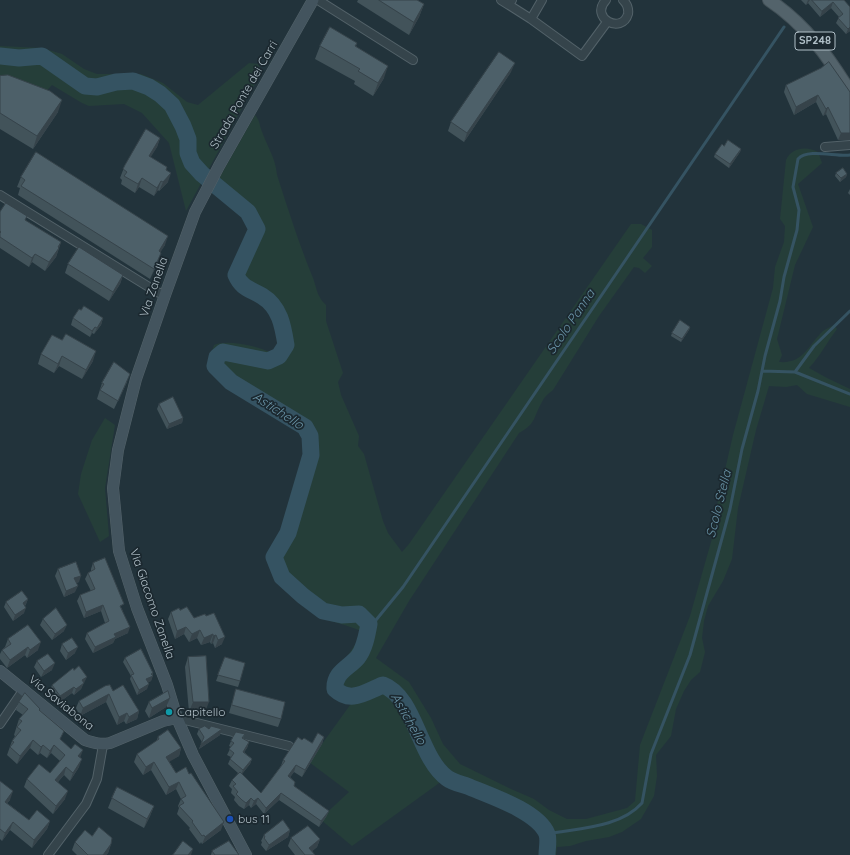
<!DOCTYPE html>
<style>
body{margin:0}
canvas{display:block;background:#22333b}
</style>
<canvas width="850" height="855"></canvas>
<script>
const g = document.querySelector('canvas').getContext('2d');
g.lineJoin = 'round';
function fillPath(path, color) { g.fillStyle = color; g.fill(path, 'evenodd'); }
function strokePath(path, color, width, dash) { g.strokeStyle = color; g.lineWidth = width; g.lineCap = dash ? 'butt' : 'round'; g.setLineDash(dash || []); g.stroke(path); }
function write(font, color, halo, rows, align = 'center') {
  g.font = font + ' Quicksand,sans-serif'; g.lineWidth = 3.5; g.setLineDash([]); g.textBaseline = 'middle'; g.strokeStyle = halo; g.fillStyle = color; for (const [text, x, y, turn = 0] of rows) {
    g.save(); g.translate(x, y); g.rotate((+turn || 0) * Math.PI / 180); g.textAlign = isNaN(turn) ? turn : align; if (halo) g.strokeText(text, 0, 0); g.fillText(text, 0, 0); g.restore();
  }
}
const green = new Path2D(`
 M0 46 42 48 62 54 84 69 97 74H141L163 83 187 102 198 105 249 63 258 64 262 71 186 211 169 143 142 113 124 104 89 106 82 103 52 85 42 96 0 80Z
 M255 115C260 121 259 123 261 129 267 147 275 156 277 175 288 209 299 244 313 278 317 289 317 297 326 305V321L343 373 338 382 341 395 359 436 358 446 364 454 383 521 388 533 402 552 409 544 631 224H641L652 230V247L643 258 652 266 645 273 639 268 634 267 599 316 553 390C549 393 544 397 542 402 533 417 537 423 519 433L409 601 376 658 409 682 431 718 443 744 460 764 511 789 534 799 549 810 567 819H586L627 808 635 801 640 745 690 616 713 535 716 509 733 435 773 288 775 267 784 242 785 226 780 219 786 160C792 147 807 146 818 152L822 163 798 184 813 227 795 265 777 339 782 355 779 362C804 364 808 345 823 331 826 329 830 327 834 325L837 329C827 342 821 355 809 368L827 378 850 389V407L807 394 797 385 786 387 769 386 756 430 738 508 732 559 723 581 708 606 704 621 702 638 705 652 700 672 691 680 684 691 676 709 671 736 656 755 657 776 654 796 641 819 622 832 609 837 586 841 570 846 557 847 556 855H543L545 839 542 833 518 813 462 786 442 781 352 846 320 819 349 792 309 762 353 701 327 687 358 640 361 631C348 625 334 623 321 617 302 609 270 578 271 556 271 548 281 537 285 529 293 514 304 479 306 462 306 455 310 442 305 435 299 428 285 423 276 418 263 411 217 381 213 368 210 359 211 354 214 345 227 339 259 346 271 353L282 348 276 325 264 304 232 281 231 273 233 262 241 253 249 233 246 220 212 191Z
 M105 418 115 425 105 488 109 536 100 542 78 494 81 474 92 440Z`);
const stream = new Path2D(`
 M762 371 795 372 850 394
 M795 372 814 346 850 311
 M369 624 376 620 403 587 784 27
 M547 834C578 828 620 828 642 803L651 754 690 655 730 509 742 449 758 391 765 356 780 301 784 277 797 230 799 210 793 187 798 159C808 148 836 157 850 155`);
const river = new Path2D(`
 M0 56 19 58 42 56 85 86 97 87 116 82 133 81 149 87 160 94 172 105 183 126 188 139V153L192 163 202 174 248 212 257 229 236 275C242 289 251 289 262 296 280 307 283 326 286 345L279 356 268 361 223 352 217 357 215 366 231 382 305 427 310 436 311 455 288 533 274 557 282 577 303 596 323 611 342 615 359 614 369 624C367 634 365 648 358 657 349 668 334 672 335 689 351 704 365 692 383 685 415 697 419 758 447 778 452 782 461 784 467 786 488 795 538 811 547 834 549 840 547 849 547 855`);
const street = new Path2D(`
 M318 0 413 60
 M501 0 509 5
 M512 0 509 5 531 19
 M542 0 531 19 582 56 607 22
 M606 0C589 18 622 35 628 14 629 8 627 4 623 0
 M825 147 850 145
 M0 195 157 292 165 295
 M177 718 289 746
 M0 724 24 689
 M48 855 86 804 97 779 103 745`);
const secondary = new Path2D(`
 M0 671 85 740C94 743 101 745 110 743L163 721 177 718
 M246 855 193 755 177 718 167 685 137 608 119 551 113 488 118 450 136 379 165 295 195 212 219 166 313 0`);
const primary = new Path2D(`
 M769 0C805 24 828 56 850 92`);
const wall = new Path2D(`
 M358 0H417L424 4 419 17 409 35 357 2Z
 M801 0H844L850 7V31L846 34 836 23 839 17 831 8 820 17 808 3 806 5Z
 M357 43 356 46 384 78 373 96 354 84 355 81 315 59 320 46Z
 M511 72 464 142 448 131 451 122Z
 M0 76 58 112 33 149 0 129Z
 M786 85 850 92V140H838L826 114 823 116 816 102 794 115 784 92Z
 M160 138 157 147 150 157 167 167 166 170 168 182 159 191 158 190 154 196 139 187 135 193 121 184 122 180 120 178 125 165Z
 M724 146 741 149 740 152 729 168 714 157 715 154Z
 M836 173 847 174 846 177 840 182 835 176Z
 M21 177 165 245 160 252 158 262 150 279 18 195 20 188 17 187Z
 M850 189V195L848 193Z
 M0 212 25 220 61 242 56 257 45 271 32 262 29 267 0 248Z
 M68 264 123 275 120 284 109 301 65 273Z
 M81 310 103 318 101 325 94 334 92 333 90 337 71 325 73 318Z
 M690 327 689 330 681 342 671 336 672 333Z
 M52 335 93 361 82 379 59 366 54 373 38 364 41 354Z
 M127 382 114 409 97 399 102 383Z
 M159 404 183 418 182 423 167 429 157 409Z
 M93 563 122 609 128 633 115 639 113 643 93 653 85 639 87 633 105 623 101 611 84 618 77 601 80 595 91 591 85 579 88 573 91 571V569Z
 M58 569 79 582 76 583 75 592 64 597 55 576Z
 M28 599 26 604 25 606 24 613 13 621 4 607 6 602Z
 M180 610 194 618 206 616 222 644 215 648 213 643 211 644 210 642 201 645 197 638 189 642 184 634 175 639 168 619 171 612Z
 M43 619 64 631 52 640 40 625Z
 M8 639 38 650 27 658 25 655 7 668 0 659V654L2 650 5 647Z
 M62 644 75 653 66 660 60 651Z
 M188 657 205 712H189L185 667Z
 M225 657 240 681 238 687 216 681Z
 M125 658 153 673 151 681 148 682 147 689 137 695 130 679 131 676 123 662Z
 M37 661 52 670 41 677 34 667Z
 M84 683 83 684 81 689 74 695 72 693 58 703 50 691 52 685Z
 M236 689 281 719 278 727 229 713Z
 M113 691 139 711 137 719 126 724 124 721 117 725 106 702 80 716 76 708 79 701Z
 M170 698 166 707 149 718 145 711 149 702Z
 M19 702 40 711 61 740 80 758 79 767 70 781 64 775 58 782 65 799 53 814 24 787 27 779 50 773 60 761 51 753 47 758 40 753 38 755 30 748 17 764 7 755 12 741 15 736 14 735 19 719 23 715 16 710Z
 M199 729H209L220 735 199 749 202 742 197 734Z
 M245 734 243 738 249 742 247 748 244 752 252 759 250 764 242 774 261 793 281 766 283 760 302 740 312 743 324 737 322 744 302 777 294 772 290 777 295 782 294 786 329 811 326 817 319 827 279 800 264 814 256 804 251 808 249 805 244 809 239 806 234 800 235 797 231 793 232 789 229 786 232 780 238 773 228 764 231 757 227 755 231 747 229 746 231 741Z
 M158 737 181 748 179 756 169 761 176 773 221 830 202 844 201 842 200 844 189 829 190 828 177 814 179 808 178 806 181 799 176 789 166 795 151 770 143 775 134 762 137 754 156 742Z
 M0 781 10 800 7 803 29 820 50 821 47 829 32 848 10 830 2 841 0 839Z
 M112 798 154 806 150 816 144 828 108 808Z
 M290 830 288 837 266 851 261 845 262 842 261 841 264 835Z
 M92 836 111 844 108 853 106 855H77L72 850 75 842Z
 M291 838 320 839 317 847 312 851 315 855H295L288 846Z
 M212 851 239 855H211Z`);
const shadedWall = new Path2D(`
 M808 0H810L808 3 806 5Z
 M833 2 831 8 820 17 822 11Z
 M424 4 419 17 409 35 414 22Z
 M850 27V31L846 34 848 29Z
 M515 63 511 72 464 142 467 133Z
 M388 66 384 78 373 96 378 83Z
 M818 95 816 102 794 115 796 107Z
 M62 100 58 112 33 149 37 136Z
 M828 107 826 114 823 116 826 109Z
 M841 133H850V140H838Z
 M160 138 157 147 146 165 149 156Z
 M741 149 740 152 729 168 730 164Z
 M171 173 168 182 159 191 163 182Z
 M847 174 846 177 840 182 841 178Z
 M142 178 139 187 135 193 138 184Z
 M161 181 158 190 154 196 157 188Z
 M168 236 165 245 155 261 159 251Z
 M61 242 56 257 45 271 49 262Z
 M161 253 158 262 150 279 154 269Z
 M35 254 32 262 29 267 32 258Z
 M123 275 120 284 109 301 113 292Z
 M103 318 101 325 94 334 97 328Z
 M95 327 90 337 92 331Z
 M690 327 689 330 681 342 682 339Z
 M96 351 93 361 82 379 86 370Z
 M62 356 59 366 54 373 58 364Z
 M183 418 182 423 167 429 169 424Z
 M81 576 79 582 72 585 74 578Z
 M78 586 75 592 64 597 66 591Z
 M28 599 26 604 21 608 23 603Z
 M103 605 101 611 84 618 86 612Z
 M26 608 24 613 13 621 15 615Z
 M67 625 64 631 52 640 55 634Z
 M130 627 128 633 115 639 113 643 93 653 95 647 114 634Z
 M186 627 184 634 175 639 177 631Z
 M200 630 197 638 189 642 192 634Z
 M213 634 210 642 201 645 204 638Z
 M216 635 213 643 211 644 213 636Z
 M225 637 222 644 215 648 218 640Z
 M41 642 38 650 27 658 30 650Z
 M28 647 25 655 7 668 10 660Z
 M78 647 75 653 66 660 68 653Z
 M55 663 52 670 41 677 44 671Z
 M153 673 151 677 153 676 151 681 145 684 146 679 151 674Z
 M87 677 81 689 74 695 76 689 82 680Z
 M149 684 147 689 137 695 139 690Z
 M74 687 72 693 58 703 60 696Z
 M109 694 106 702 80 716 83 708Z
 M170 698 166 707 149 718 152 708Z
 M193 702H209L205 712H189Z
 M139 711 137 719 126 724 129 717Z
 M127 713 124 721 117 725 119 717Z
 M222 729 220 735 199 749 201 744Z
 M324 737 322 744 302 777 305 770Z
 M33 740 30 748 17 764 20 756Z
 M249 742 247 748 241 757 243 752Z
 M43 745 40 753 38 755 41 747Z
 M54 745 51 753 47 758 50 751Z
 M181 748 179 756 164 765 166 757Z
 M83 750 80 758 78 756Z
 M82 759 79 767 70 781 73 773Z
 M252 759 250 764 241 775 243 770Z
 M154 762 151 770 143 775 146 767Z
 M296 765 294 772 286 783 288 776Z
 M66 767 64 775 52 788 55 780Z
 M179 782 176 789 166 795 169 787Z
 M13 791 10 800 2 810 5 802Z
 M68 791 65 799 53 814 56 806Z
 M281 793 279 800 264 814 266 808Z
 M251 798 249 805 244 809 246 803Z
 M258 798 256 804 251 808 254 801Z
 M154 806 150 816 144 828 147 819Z
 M329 811 326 817 319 827 321 821Z
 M50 821 47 829 32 848 34 840Z
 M13 822 10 830 2 841 5 833Z
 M224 822 221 830 202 844 205 837Z
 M290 830 288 837 266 851 269 845Z
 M320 839 317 847 308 855 309 848Z
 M111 844 108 853 106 855H103Z
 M193 849 191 855H188Z`);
const building = new Path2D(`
 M379 0H417L424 4 414 22Z
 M812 0H844L850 7V27L848 29 838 18 843 14 833 2 822 11Z
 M330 27 357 43 355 46 388 66 378 83 358 71 360 69 320 46Z
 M499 52 515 63 467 133 451 122Z
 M829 62 850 92V133H841L828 107 826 109 818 95 796 107 786 85 821 68Z
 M8 75 50 91 62 100 37 136 0 113V76Z
 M146 129 160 138 149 156 167 167 166 170 171 173 163 182 161 181 157 188 142 178 138 184 124 176 127 172 123 169 125 165Z
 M728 140 741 149 730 164 715 154 722 144 724 146Z
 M36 152 168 236 159 251 161 253 154 269 21 186 25 180 21 177Z
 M843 168 847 174 841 178 836 173Z
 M6 203 27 216 25 220 61 242 58 247 59 248 49 262 35 254 32 258 0 237V233L1 232 0 231V212Z
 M79 247 123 275 113 292 68 264Z
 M84 306 103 318 97 328 95 327 92 331 73 318 79 309 81 310Z
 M680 320 690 327 682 339 672 333Z
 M66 334 96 351 86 370 62 356 58 364 41 354 52 335 62 340Z
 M114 362 130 374 118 401 100 390 104 384 102 383Z
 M173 397 183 418 169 424 159 404Z
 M105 558 124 604 120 606 130 627 114 634 116 637 95 647 87 633 109 621 103 605 86 612 80 595 95 589 88 573 95 569 93 563Z
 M76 562 81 576 74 578 78 586 66 591 58 569Z
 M22 591 28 599 23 603 26 608 15 615 6 602Z
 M187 607 194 618 205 614 206 616 214 613 225 637 218 640 216 635 213 636V634L204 638 200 630 192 634 186 627 177 631 171 612 179 608 180 610Z
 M56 608 67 625 55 634 43 619Z
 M28 625 41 642 30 650 28 647 10 660 2 650 11 644 8 639Z
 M72 638 78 647 68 653 62 644Z
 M141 649 153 673 151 674 153 676 146 679 149 684 139 690 131 675 134 674 125 658Z
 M48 654 55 663 44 671 37 661Z
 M206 656 209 702H193L188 657Z
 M225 657 245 663 240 681 218 675Z
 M79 666 87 677 82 680 84 683 76 689 74 687 60 696 52 685 73 668 74 670Z
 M110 685 113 691 123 685 139 711 129 717 127 713 119 717 109 694 83 708 79 701 105 686Z
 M236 689 285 702 281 719 232 705Z
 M168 691 170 698 152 708 149 702Z
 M25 693 40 709 39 710 64 731 60 739 71 749 75 744 83 750 78 756 82 759 73 773 66 767 55 780 68 791 56 806 27 779 39 764 50 773 65 755 54 745 50 751 43 745 41 747 33 740 20 756 10 747 14 742 12 741 21 730 17 727 22 721 19 719 28 709 19 702Z
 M205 726 209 729 211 726 222 729 201 744 204 737 199 729Z
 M168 730 181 748 166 757 176 773 186 767 189 774 191 773 224 822 205 837 204 835 202 836 192 822 193 821 179 806 184 803 181 799 186 796 179 782 169 787 154 762 146 767 137 754 159 739 158 737Z
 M236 732 245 734 242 738 249 742 243 752 252 759 243 770 230 759 234 753 229 749 234 743 231 741Z
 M318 733 324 737 305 770 296 765 288 776 295 782 294 786 329 811 321 821 281 793 266 808 258 798 254 801 251 798 246 803 242 800 236 794 238 792 233 786 236 784 232 780 240 772 261 793 285 761 283 760 298 737 302 740 304 738 312 743Z
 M0 781 13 791 5 802 29 820 37 810 50 821 34 840 13 822 5 833 0 829Z
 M117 787 154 806 147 819 112 798Z
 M283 820 290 830 269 845 264 838 265 837 264 835Z
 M308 826 320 839 309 848 315 855H305L291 838Z
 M99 827 112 838 111 844 103 855H88L75 842 85 830 92 836Z
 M183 841 193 849 188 855H173Z
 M229 841 239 855H215L212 851Z`);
const markers = [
 [169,712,4,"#0f9aa8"],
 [230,819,4,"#1a4fb4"]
];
const shields = [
 [815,41,40]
];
const shieldNames = [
 ["SP248",815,41]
];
const streetNames = [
 ["Strada Ponte dei Carri",244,95,-60],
 ["Via Zanella",154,287,-71],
 ["Via Giacomo Zanella",152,604,71],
 ["Via Saviabona",61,703,39]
];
const poiNames = [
 ["Capitello",177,712],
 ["bus 11",238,819]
];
const waterNames = [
 ["Scolo Panna",571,322,-56],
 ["Astichello",278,411,33],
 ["Scolo Stella",719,504,-76],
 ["Astichello",408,719,60]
];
fillPath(green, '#253e39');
strokePath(stream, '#355362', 3);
strokePath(river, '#355362', 17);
strokePath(street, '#536269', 10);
strokePath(secondary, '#536269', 12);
strokePath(primary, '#425057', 14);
strokePath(street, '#35444b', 8);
strokePath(secondary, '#43545e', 11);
strokePath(primary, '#53636b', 12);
fillPath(wall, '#42535a');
fillPath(shadedWall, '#36434a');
fillPath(building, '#4d6069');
strokePath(building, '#36434a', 1);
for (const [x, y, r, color] of markers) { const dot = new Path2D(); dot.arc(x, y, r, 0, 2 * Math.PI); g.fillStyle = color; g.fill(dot); strokePath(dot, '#1b282f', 1.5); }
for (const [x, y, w] of shields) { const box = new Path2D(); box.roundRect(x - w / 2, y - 9, w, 18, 3); g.fillStyle = '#1b282f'; g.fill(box); strokePath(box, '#b0bfc7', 1); }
write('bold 11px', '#b0bfc7', null, shieldNames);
write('12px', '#b0bfc7', '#1b282f', streetNames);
write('12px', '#b0bfc7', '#1b282f', poiNames, 'left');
write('italic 13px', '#6993a6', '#1b282f', waterNames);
</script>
